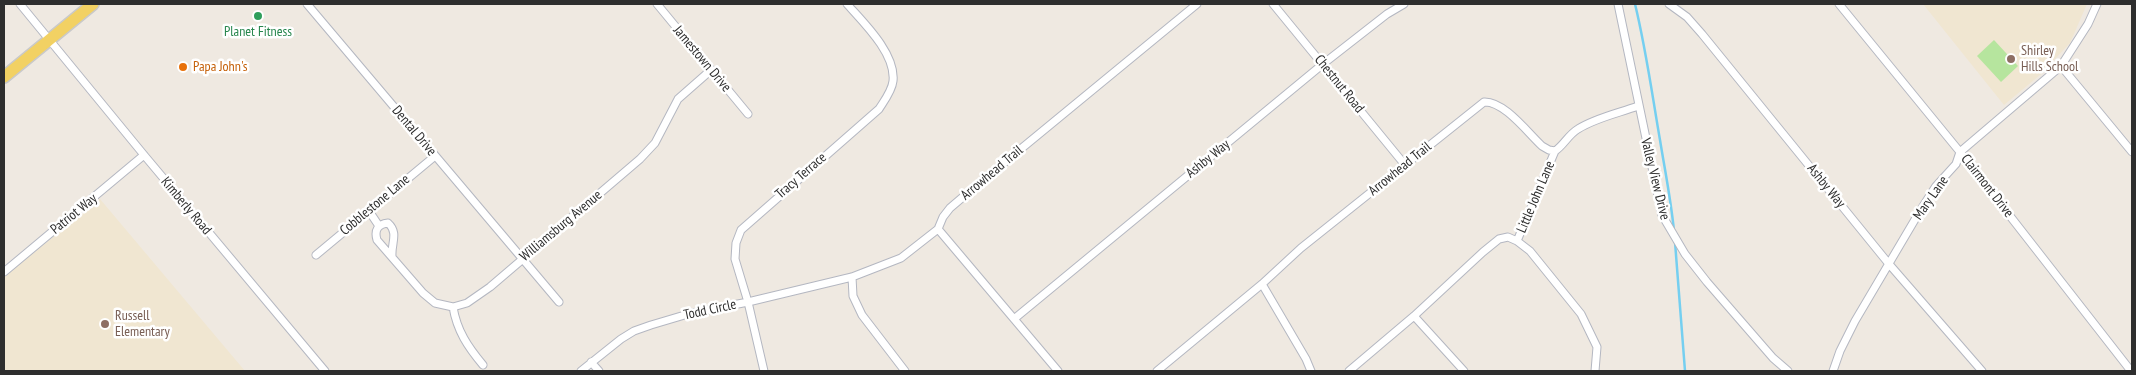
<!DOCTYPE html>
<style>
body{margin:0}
#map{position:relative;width:2136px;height:375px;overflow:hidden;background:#efe9e1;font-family:"PT Sans Narrow",sans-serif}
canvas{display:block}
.frame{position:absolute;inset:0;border:5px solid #2e2e2e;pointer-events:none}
</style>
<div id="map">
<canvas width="2136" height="375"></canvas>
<div class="frame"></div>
</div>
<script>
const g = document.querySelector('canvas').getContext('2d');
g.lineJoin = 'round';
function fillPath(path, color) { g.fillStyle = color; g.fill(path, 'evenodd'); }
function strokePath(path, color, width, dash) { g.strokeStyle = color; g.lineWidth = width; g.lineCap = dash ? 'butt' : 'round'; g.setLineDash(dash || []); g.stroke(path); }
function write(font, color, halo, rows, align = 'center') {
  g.font = font + ' "PT Sans Narrow",sans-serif'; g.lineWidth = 5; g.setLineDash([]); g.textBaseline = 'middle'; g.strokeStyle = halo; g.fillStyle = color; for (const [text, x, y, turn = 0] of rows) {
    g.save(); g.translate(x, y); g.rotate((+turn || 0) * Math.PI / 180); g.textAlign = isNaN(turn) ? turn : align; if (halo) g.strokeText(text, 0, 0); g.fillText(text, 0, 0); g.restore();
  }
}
const education = new Path2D(`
 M1923 4H2087L2070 43 2040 75 2004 105Z
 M100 199 245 371H4V277Z`);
const green = new Path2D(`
 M1994 40 2018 66 2001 82 1977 56Z`);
const stream = new Path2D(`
 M1635 4C1646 49 1652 94 1660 140 1665 171 1671 200 1674 231
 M1675 242 1685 371`);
const minor = new Path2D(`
 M20 4 144 155 325 371
 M307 4 559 302
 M657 4 748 114
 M1273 4 1405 165
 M1618 4 1662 215 1685 254 1707 282 1773 358 1788 371
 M1669 4 1687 17 1702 34 1889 264 1982 371
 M1839 4 1960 152 2131 371
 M2061 66 2132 152
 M369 211 379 226
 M938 229 1058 371
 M1517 241 1555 151C1564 145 1568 135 1578 129 1595 118 1619 113 1638 106
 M316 255 435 156
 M392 256C391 243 399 233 388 223 378 224 374 230 377 240L423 293 435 303 453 307 467 303 490 287 640 159 655 143 678 99 711 70
 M4 272 144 155
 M852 277 853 296 862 315 905 371
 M1262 284 1306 359 1311 371
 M453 307C457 331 468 347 483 365
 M1414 316 1464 371
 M1014 319 1323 64 1387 14 1404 4
 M591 362 599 371
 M581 371 621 339 634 331 651 325 688 314 748 302 852 277 901 258 938 229 943 217 950 208 977 185 1197 4
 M764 371 748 302 735 259 736 243 741 230 879 109C884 101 892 91 893 81 896 54 864 23 847 4
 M1157 371 1262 284 1301 248 1484 102C1504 101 1527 132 1542 146L1549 150 1555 151
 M1349 371 1414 316 1483 252 1499 239 1508 237 1517 241 1530 251 1581 314 1597 347 1595 371
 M1833 371 1840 351 1855 321 1920 211 1936 186 1956 164 1960 152 2061 66 2088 24 2097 4`);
const primary = new Path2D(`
 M4 77 93 4`);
const markers = [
 [258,16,5,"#2e9e5b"],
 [2011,59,5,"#8d6e63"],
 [183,67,5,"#e8710a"],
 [105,324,5,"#8d6e63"]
];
const leisureNames = [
 ["Planet Fitness",258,32]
];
const educationNames = [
 ["Shirley",2021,51],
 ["Hills School",2021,67],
 ["Russell",115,316],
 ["Elementary",115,332]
];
const streetNames = [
 ["Jamestown Drive",702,59,50],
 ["Chestnut Road",1339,84,51],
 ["Dental Drive",414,131,50],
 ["Ashby Way",1208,159,-39],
 ["Arrowhead Trail",1400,169,-39],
 ["Arrowhead Trail",992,173,-40],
 ["Tracy Terrace",801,176,-41],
 ["Valley View Drive",1655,179,76],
 ["Ashby Way",1826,186,51],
 ["Clairmont Drive",1987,186,52],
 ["Little John Lane",1536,197,-67],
 ["Mary Lane",1931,198,-55],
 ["Cobblestone Lane",375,205,-40],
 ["Kimberly Road",186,206,50],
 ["Patriot Way",74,214,-39],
 ["Williamsburg Avenue",561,226,-40],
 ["Todd Circle",710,310,-12]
];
const foodNames = [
 ["Papa John's",193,67]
];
fillPath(education, '#f0e6d1');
fillPath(green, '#b6e59e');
strokePath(stream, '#75cff0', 2.5);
strokePath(minor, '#b4b7c1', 9);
strokePath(primary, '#c9c9c9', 14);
strokePath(minor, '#fff', 7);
strokePath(primary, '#f2d163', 11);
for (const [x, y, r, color] of markers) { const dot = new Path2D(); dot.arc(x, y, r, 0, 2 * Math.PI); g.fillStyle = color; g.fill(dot); strokePath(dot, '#fff', 2); }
write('14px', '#27864d', '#fff', leisureNames);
write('14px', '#785e54', '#fff', educationNames, 'left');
write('14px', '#2e2e2e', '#fff', streetNames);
write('14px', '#c56008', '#fff', foodNames, 'left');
</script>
